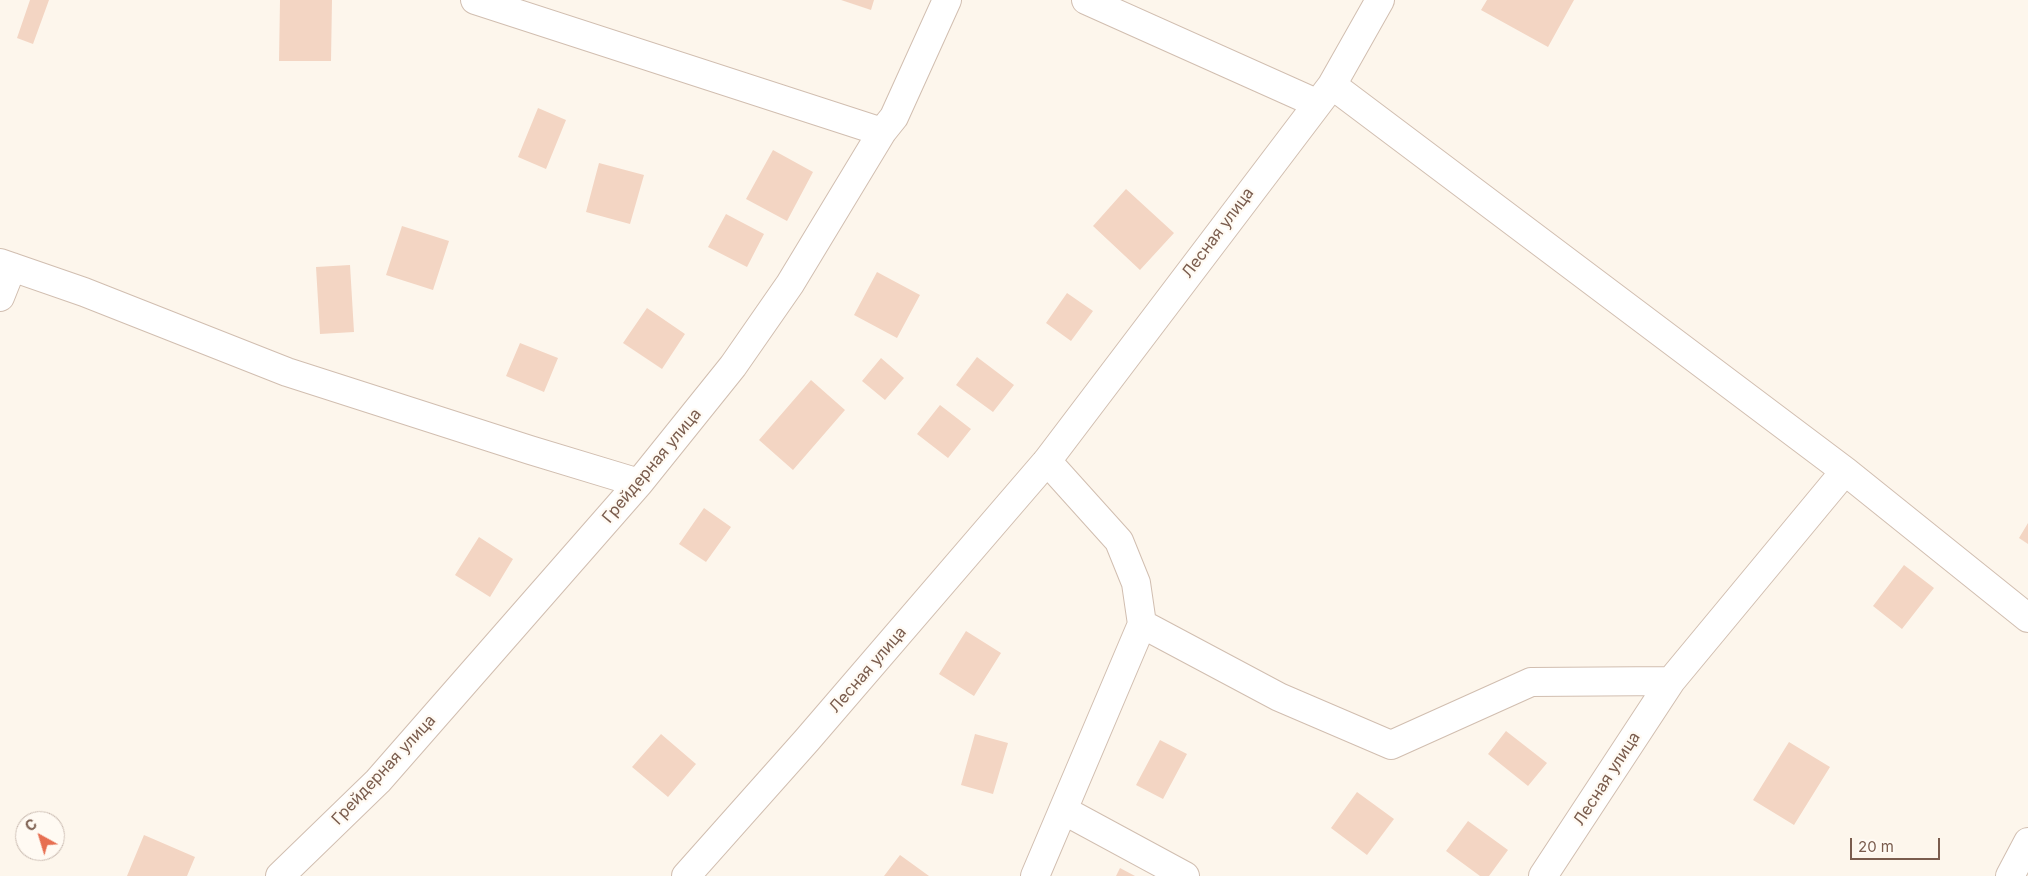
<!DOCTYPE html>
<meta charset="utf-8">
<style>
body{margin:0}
#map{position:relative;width:2028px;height:876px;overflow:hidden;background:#fdf6ec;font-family:Inter,sans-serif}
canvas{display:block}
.north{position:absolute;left:15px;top:811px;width:50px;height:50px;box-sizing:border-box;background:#fffaf3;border:1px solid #cabbb1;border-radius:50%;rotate:321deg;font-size:14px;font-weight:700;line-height:20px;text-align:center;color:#7a5c4d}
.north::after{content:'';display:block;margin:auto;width:18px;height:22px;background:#e76f51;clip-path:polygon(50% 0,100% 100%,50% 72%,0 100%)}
.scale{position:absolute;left:1850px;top:838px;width:90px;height:22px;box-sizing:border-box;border:2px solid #7a5c4d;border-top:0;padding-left:6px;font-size:15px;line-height:18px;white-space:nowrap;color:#7a5c4d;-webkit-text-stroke:4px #fffaf3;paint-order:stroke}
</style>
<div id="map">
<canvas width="2028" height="876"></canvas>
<div class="north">С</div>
<div class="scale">20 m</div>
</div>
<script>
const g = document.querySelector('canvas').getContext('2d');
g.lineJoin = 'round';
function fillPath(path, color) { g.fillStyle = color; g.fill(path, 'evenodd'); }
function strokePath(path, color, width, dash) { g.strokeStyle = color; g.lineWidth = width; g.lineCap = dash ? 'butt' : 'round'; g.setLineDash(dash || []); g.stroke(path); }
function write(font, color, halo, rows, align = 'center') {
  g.font = font + ' Inter,sans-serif'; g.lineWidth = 4.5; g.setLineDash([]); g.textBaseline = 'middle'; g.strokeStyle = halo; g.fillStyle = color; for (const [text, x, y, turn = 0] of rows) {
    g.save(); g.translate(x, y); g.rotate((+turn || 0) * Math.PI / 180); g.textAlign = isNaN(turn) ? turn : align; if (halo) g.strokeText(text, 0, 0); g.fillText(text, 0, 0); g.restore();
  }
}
const building = new Path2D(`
 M30 0H49L33 44 17 38Z
 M280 0H332L331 61H279Z
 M841 0H874L871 10Z
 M1487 0H1574L1548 47 1481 10Z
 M538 108 566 120 546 169 518 157Z
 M773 150 813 172 787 221 746 199Z
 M599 163 644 175 630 224 586 212Z
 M1126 189 1174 233 1140 270 1093 226Z
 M726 214 764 234 747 267 708 247Z
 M402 226 449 241 433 290 386 275Z
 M350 265 354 332 320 334 316 267Z
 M877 272 920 295 897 338 854 315Z
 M1067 293 1093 311 1071 341 1046 323Z
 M647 308 685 334 662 369 623 343Z
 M520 343 558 358 544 392 506 376Z
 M977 357 1014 385 993 412 956 385Z
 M881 358 904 378 885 400 862 381Z
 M811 380 845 410 793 470 759 440Z
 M940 405 971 429 948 458 917 434Z
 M704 508 731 527 706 562 679 544Z
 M2028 523V544L2019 538Z
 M479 537 513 559 490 597 455 575Z
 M1904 565 1934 588 1902 629 1873 606Z
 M966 631 1001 653 974 696 939 674Z
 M1506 731 1547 763 1528 786 1488 754Z
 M661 734 696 764 668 797 632 767Z
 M975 734 1008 743 993 794 961 785Z
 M1160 740 1187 754 1163 799 1136 785Z
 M1789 742 1830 767 1794 825 1753 800Z
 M1357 792 1394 819 1367 855 1331 828Z
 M1468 821 1508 850 1489 876H1480L1446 851Z
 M144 835 195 857 187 876H127Z
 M900 855 929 876H884Z
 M1120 868 1135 876H1116Z`);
const minor = new Path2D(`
 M475 0 882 132
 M1086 0 1316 103
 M0 263 84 292 287 372 530 450 639 483
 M0 297 12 267
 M1845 471 2028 618
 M1142 624 1279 697 1391 745 1531 682 1671 681 1845 471 1332 85
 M1063 810 1185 876
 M280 876 378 781 639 483 733 366 790 284 882 132 894 117 947 0
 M686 876 807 740 1047 461 1332 85 1380 0
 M1035 876 1142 624 1136 583 1119 541 1047 461
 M1543 876 1671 681
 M2010 876 2028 842`);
const streetNames = [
 ["Лесная улица",1218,233,-53],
 ["Грейдерная улица",652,466,-50],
 ["Лесная улица",868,670,-49],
 ["Грейдерная улица",384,770,-47],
 ["Лесная улица",1607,779,-57]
];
fillPath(building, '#f3d5c3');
strokePath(minor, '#d1beb0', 30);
strokePath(minor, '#fff', 28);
write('16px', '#7a5c4d', '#fffaf3', streetNames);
</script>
